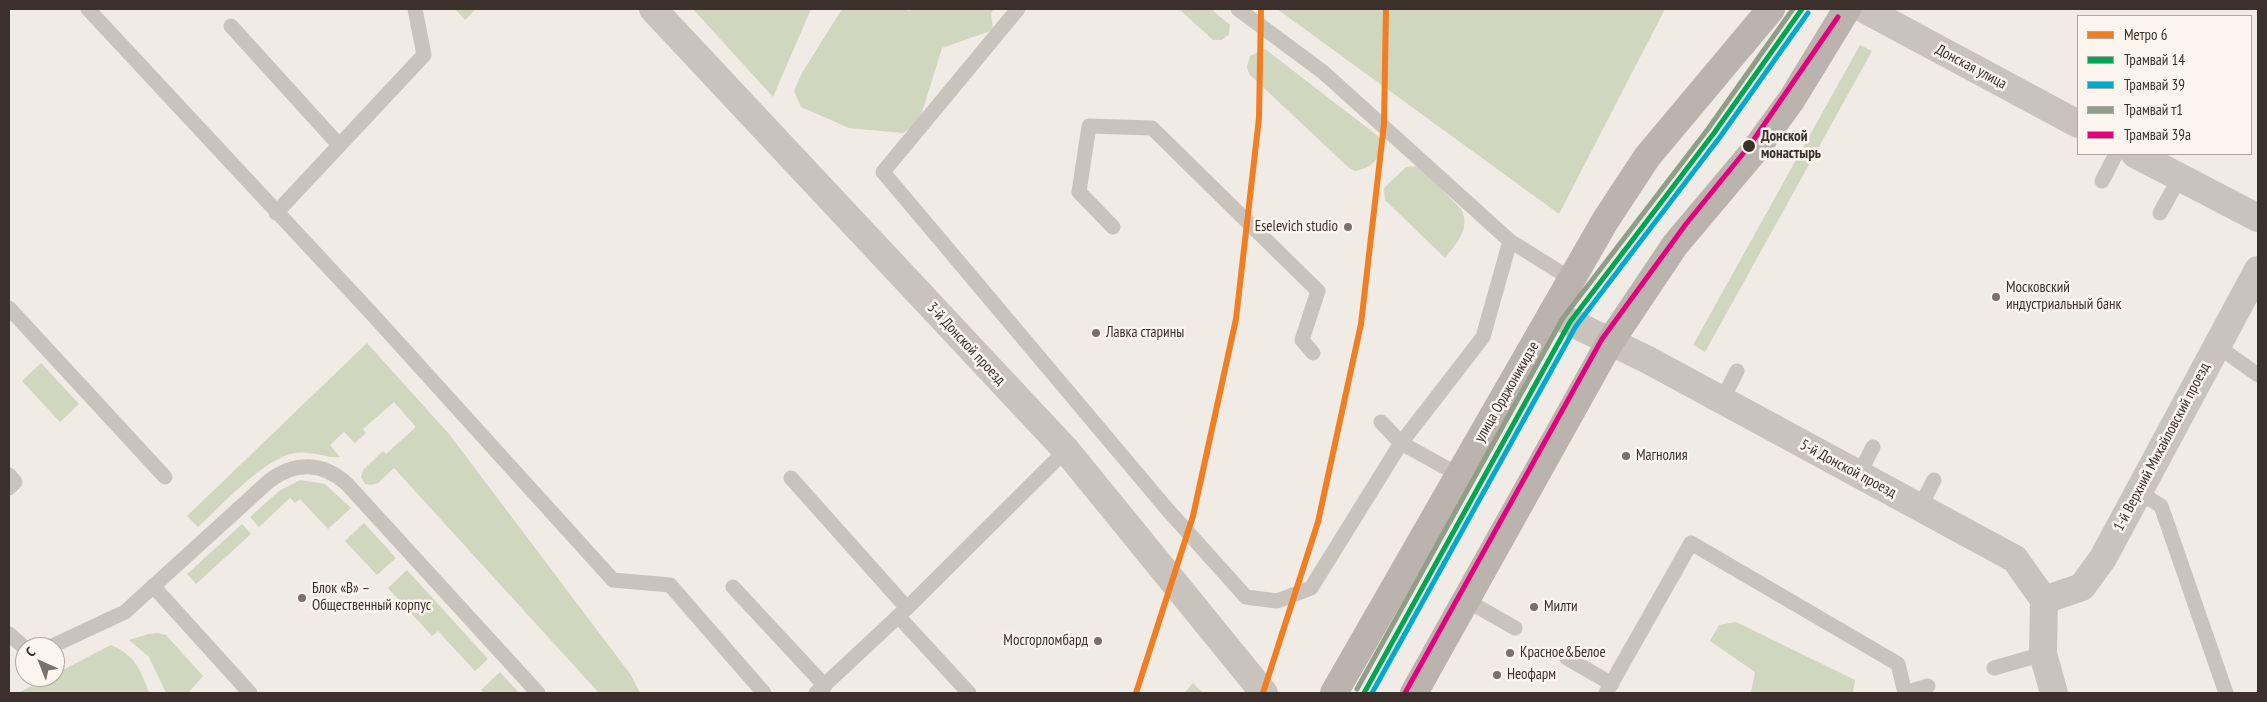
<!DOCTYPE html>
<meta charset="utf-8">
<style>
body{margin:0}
#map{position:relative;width:2267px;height:702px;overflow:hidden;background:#f0ebe5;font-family:"PT Sans Narrow",sans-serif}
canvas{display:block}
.frame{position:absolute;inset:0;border:10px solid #3b302b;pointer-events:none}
.legend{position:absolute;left:2077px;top:15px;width:175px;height:140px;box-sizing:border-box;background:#fbf5ee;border:1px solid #aea6a0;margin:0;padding:6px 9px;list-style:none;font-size:15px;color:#3b302b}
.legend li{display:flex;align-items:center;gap:10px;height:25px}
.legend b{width:25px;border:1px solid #aea6a0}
.north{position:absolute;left:15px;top:637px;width:50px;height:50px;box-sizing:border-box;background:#fbf5ee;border:1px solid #aea6a0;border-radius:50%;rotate:316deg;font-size:14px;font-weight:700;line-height:20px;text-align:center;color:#3b302b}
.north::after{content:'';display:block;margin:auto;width:18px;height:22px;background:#7a716c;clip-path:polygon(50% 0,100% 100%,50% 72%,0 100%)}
</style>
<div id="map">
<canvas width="2267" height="702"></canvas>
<div class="frame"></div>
<ul class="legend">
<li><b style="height:6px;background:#f07e23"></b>Метро 6</li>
<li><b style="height:6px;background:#00a651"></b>Трамвай 14</li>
<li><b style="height:6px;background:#00a9ce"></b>Трамвай 39</li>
<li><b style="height:6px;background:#909d89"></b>Трамвай т1</li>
<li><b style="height:6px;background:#e5007d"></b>Трамвай 39а</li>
</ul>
<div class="north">С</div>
</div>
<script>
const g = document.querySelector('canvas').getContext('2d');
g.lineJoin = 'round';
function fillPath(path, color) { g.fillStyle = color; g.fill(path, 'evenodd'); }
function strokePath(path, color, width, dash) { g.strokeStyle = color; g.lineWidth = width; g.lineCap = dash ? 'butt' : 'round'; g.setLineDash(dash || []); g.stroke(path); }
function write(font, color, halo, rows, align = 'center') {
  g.font = font + ' "PT Sans Narrow",sans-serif'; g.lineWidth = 5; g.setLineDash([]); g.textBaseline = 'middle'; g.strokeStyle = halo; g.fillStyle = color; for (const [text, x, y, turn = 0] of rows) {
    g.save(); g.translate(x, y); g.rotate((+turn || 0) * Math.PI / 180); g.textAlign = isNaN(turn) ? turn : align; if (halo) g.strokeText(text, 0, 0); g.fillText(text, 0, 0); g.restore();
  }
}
const green = new Path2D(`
 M455 9H476L465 20Z
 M693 9H811L773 97Z
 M842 9H902L910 11 911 9H994L991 13 993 30 942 48 919 122 903 133 849 128 801 107 794 91 802 73Z
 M1179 9H1211L1230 25 1229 34 1222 40H1213Z
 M1277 9H1665L1559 214Z
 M1860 45 1872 51 1705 352 1693 345Z
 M1265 49 1378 136C1386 154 1374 168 1355 171L1348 167 1249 74 1247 67 1250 56Z
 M1419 166 1461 209C1471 228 1457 243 1445 258L1385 200 1384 188 1406 167Z
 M367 343 449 434 631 675 640 693H599L394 468 378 483 371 485 365 484 361 477 363 470 383 451 386 454 416 427 394 402 363 429 366 433 355 443 344 432 330 445 340 457C331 459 310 450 295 453 264 458 222 505 198 527L187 516Z
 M41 363 79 404 60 422 22 381Z
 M300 480 325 484 351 508 328 529 300 499 295 503 290 498 259 527 250 517 279 491Z
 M364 523 396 558 377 575 345 541Z
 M242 524 251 534 196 584 187 574Z
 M407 570 488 659 475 671 438 631 432 636 388 588Z
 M1736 622 1855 680 1853 693H1751L1755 672 1710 641 1719 625Z
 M158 633 166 635 203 676 188 693H166L149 657 129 640 148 634Z
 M111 645C135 655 141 670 149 693H18L49 677H55V674Z
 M500 672 519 693H484L481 690Z
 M1193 683 1203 693H1184Z`);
const service = new Path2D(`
 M88 9 373 315 613 580 670 585 764 693
 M1018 9 883 172 1167 509 1246 597 1277 601 1311 588 1401 443 1483 337 1510 241 1323 72 1238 9
 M231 26 339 145
 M2102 181 2116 154
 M276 213 424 55 415 9
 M2160 213 2180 177
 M1113 227 1079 192 1089 126 1152 128 1318 291 1302 340 1313 353
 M1510 241 1571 279
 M9 308 165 477
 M2216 345 2258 375
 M1722 400 1737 371
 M1381 422 1401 443 1459 475
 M1859 474 1873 447
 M9 475 15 482 9 488
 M791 478 907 608
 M2139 492 2161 506 2226 693
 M1920 507 1934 480
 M153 586 250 693
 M733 587 825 686
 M1466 600 1515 628
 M898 616 969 693
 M9 634 25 648
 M50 647 125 612 269 481C295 461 323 462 347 484L538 693
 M1567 658 1612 684
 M1994 668 2043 654
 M816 693 907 608 1066 450
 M1606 693 1691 543 1898 664 1905 693
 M1905 693 1928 686`);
const minor = new Path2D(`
 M653 9 1066 450 1264 693
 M1864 9 2078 124
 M2135 154 2258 218
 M1552 313 1650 361 2015 559 2044 600 2043 654 2054 693
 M2044 600 2082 587 2103 558 2258 270`);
const secondary = new Path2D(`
 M1334 693 1605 221 1647 157 1771 9
 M1414 693 1610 342 1675 245 1755 150 1792 99 1847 9`);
const tram1 = new Path2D(`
 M1364 693 1570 322 1714 133 1802 9`);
const tram2 = new Path2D(`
 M1372 693 1576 326 1720 137 1808 13`);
const tram3 = new Path2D(`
 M1357 689 1563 318 1708 129 1793 9`);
const tram4 = new Path2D(`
 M1405 693 1602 339 1686 224 1750 145 1838 17`);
const metro1 = new Path2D(`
 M1136 693 1193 516 1236 319 1259 118 1261 9
 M1263 693 1318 522 1361 324 1384 124 1386 9`);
const markers = [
 [1749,146,7,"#3b302b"],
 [1348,227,5,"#7a716c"],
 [1996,297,5,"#7a716c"],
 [1096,333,5,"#7a716c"],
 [1626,456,5,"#7a716c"],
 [302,598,5,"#7a716c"],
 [1534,607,5,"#7a716c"],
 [1098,641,5,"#7a716c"],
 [1510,653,5,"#7a716c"],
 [1497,675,5,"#7a716c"]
];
const streetNames = [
 ["Донская улица",1971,67,28],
 ["3-й Донской проезд",966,344,47],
 ["улица Орджоникидзе",1507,392,-60],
 ["1-й Верхний Михайловский проезд",2162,447,-62],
 ["5-й Донской проезд",1848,469,28]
];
const stopNames = [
 ["Донской",1761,137],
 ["монастырь",1761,154]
];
const poiNames = [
 ["Eselevich studio",1338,227,"right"],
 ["Московский",2006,288],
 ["индустриальный банк",2006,305],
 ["Лавка старины",1106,333],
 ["Магнолия",1636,456],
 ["Блок «В» –",312,589],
 ["Общественный корпус",312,606],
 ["Милти",1544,607],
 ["Мосгорломбард",1088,641,"right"],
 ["Красное&Белое",1520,653],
 ["Неофарм",1507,675]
];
fillPath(green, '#d1d6bf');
strokePath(service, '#c9c3be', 15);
strokePath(minor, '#c9c3be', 28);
strokePath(secondary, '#bab3ae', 28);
strokePath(tram1, '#00a651', 5);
strokePath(tram2, '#00a9ce', 5);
strokePath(tram3, '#909d89', 5);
strokePath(tram4, '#e5007d', 5);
strokePath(metro1, '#f07e23', 6);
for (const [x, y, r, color] of markers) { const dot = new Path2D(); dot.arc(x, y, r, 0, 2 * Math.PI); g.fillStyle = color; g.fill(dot); strokePath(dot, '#fbf5ee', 2); }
write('15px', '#3b302b', '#fbf5ee', streetNames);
write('bold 15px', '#3b302b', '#fbf5ee', stopNames, 'left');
write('15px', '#3b302b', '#fbf5ee', poiNames, 'left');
</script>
